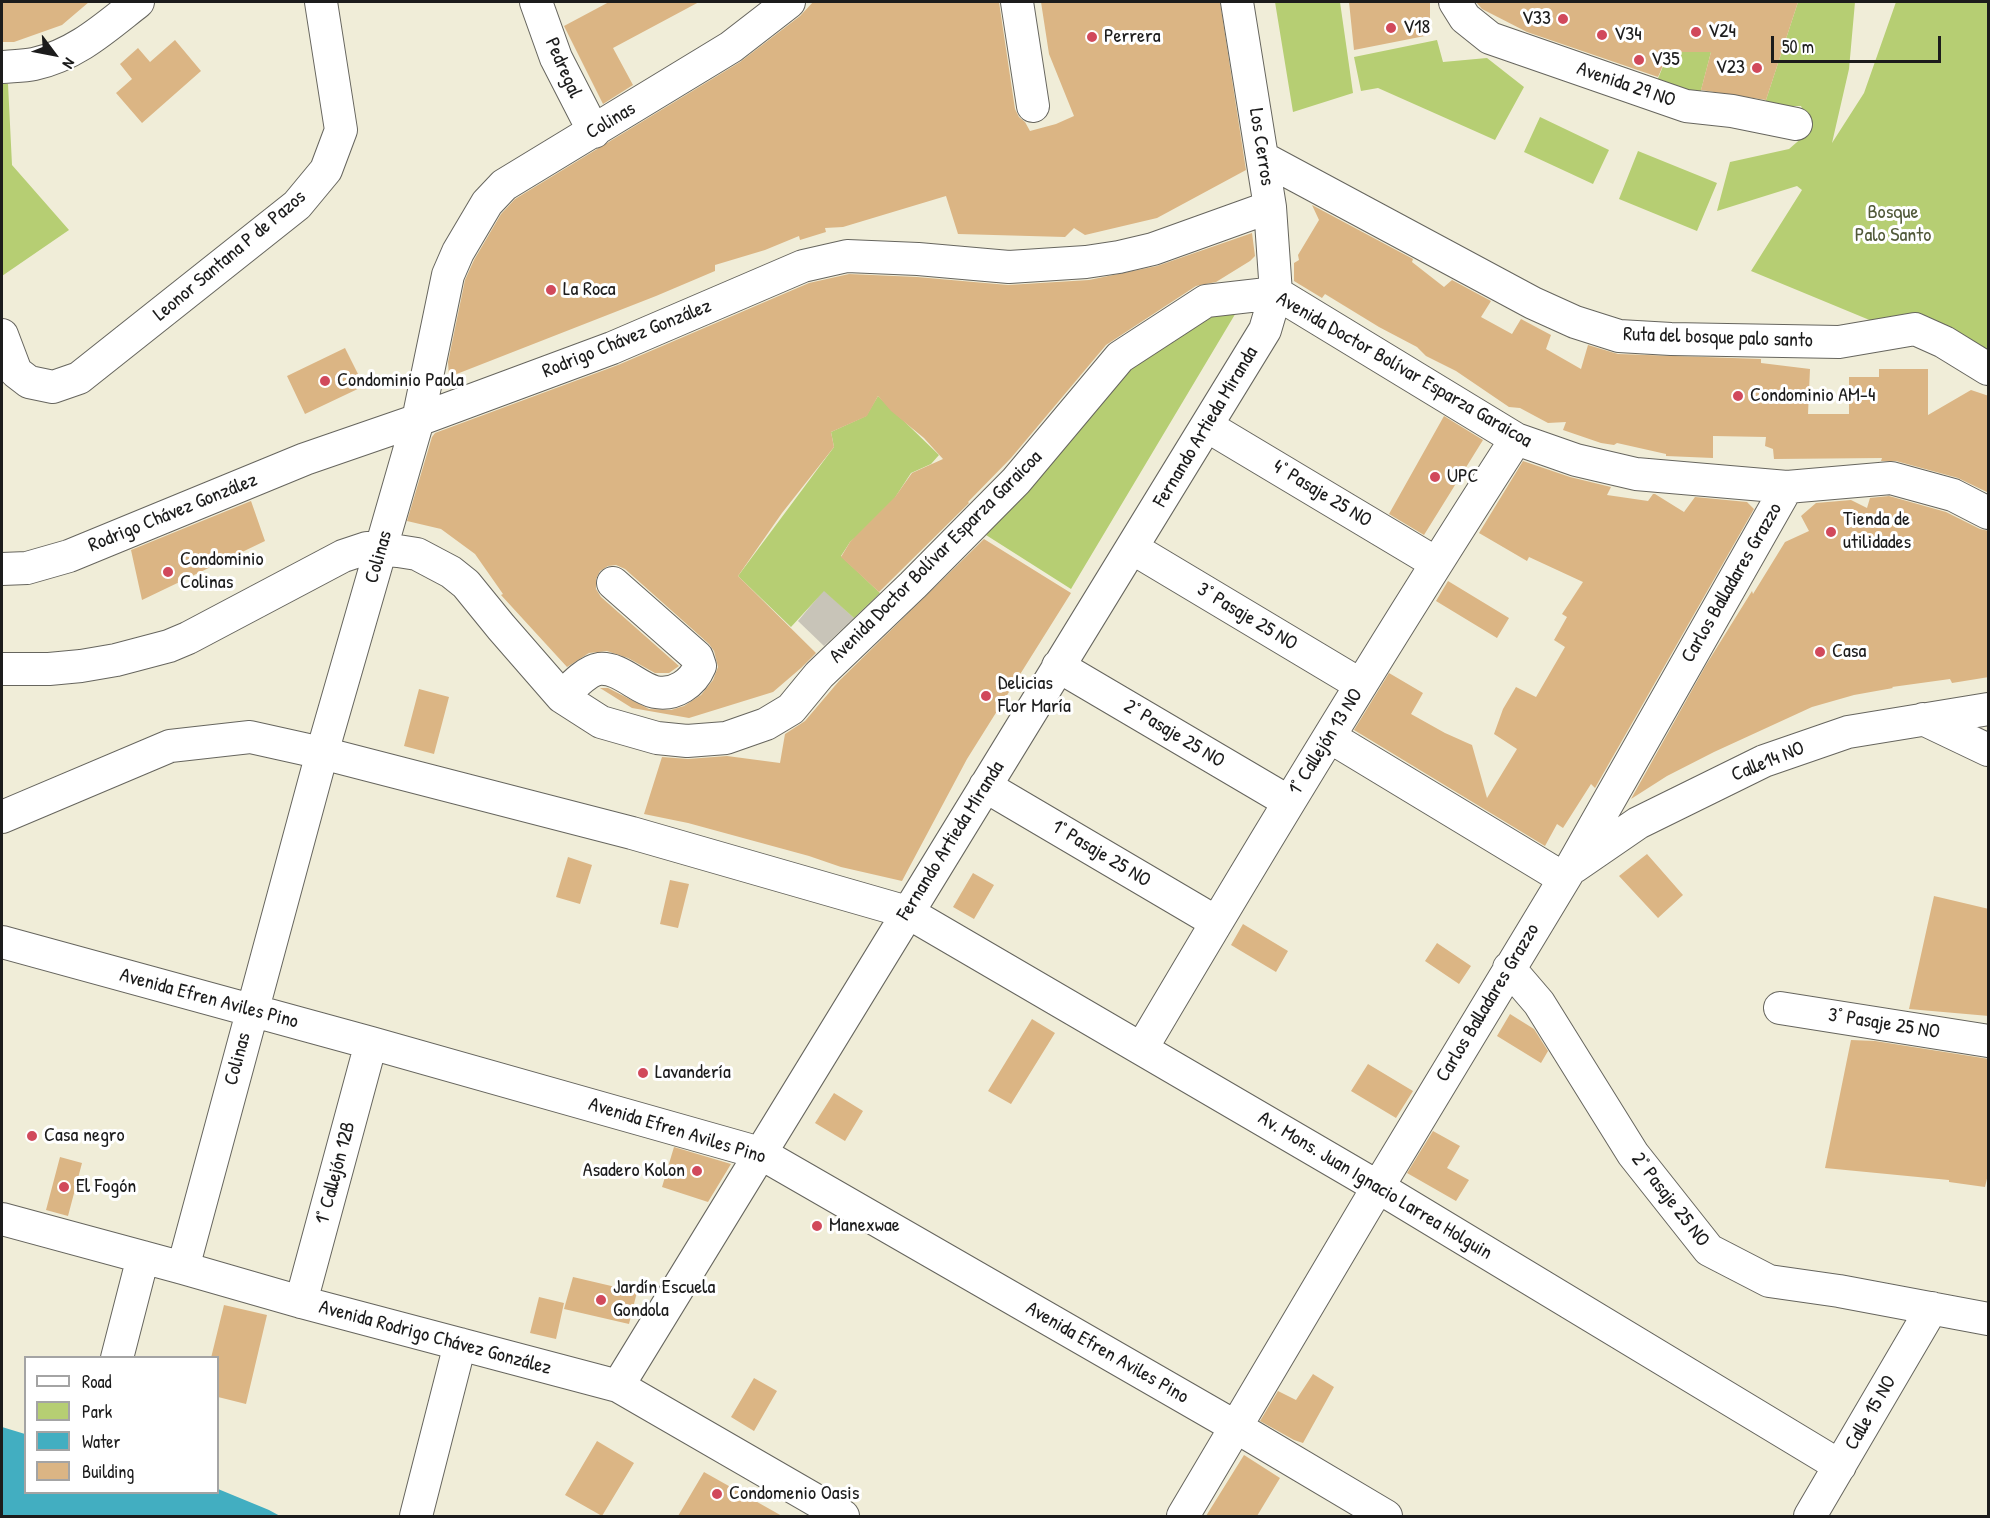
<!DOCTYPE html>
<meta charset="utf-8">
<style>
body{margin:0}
#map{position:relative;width:1990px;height:1518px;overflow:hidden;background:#f0edd8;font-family:"Patrick Hand",sans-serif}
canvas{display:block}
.frame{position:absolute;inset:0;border:3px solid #1c1c1c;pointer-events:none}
.legend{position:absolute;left:24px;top:1356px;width:195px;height:138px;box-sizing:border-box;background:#fff;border:2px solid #a4a4a4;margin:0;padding:8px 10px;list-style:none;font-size:18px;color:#1c1c1c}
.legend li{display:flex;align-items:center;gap:12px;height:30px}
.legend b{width:30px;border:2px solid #a4a4a4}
.north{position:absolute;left:24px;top:24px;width:60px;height:60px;-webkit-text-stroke:4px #fff;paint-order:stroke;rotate:122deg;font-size:16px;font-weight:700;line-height:24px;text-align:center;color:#1c1c1c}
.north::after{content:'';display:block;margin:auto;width:21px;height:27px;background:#1c1c1c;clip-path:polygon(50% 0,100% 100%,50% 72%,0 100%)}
.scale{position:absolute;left:1771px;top:36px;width:170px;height:27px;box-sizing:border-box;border:3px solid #1c1c1c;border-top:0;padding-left:8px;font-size:18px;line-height:21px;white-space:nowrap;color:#1c1c1c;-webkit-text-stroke:4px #fff;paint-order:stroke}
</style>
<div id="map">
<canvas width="1990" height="1518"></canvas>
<div class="frame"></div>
<ul class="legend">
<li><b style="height:8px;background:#fff"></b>Road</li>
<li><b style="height:16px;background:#b6ce73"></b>Park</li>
<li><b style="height:16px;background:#42aec1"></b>Water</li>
<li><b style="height:16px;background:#dbb584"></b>Building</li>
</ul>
<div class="north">N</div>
<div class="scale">50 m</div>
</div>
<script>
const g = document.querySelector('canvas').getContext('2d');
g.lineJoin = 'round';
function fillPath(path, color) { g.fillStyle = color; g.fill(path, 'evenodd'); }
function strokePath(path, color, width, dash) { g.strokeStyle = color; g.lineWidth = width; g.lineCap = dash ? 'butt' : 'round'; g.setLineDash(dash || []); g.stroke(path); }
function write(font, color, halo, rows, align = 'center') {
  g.font = font + ' "Patrick Hand",sans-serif'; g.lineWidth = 6; g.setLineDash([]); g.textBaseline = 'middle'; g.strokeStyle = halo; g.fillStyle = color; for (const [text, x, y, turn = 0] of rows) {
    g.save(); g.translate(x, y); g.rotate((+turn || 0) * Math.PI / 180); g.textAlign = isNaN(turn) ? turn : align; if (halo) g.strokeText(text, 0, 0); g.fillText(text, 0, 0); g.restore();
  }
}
const industrial = new Path2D(`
 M824 590 854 618 824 646 798 621Z`);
const green = new Path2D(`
 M1275 2H1340L1353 93 1293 112Z
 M1798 2H1855L1849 69 1832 143 1864 93 1896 2H1988V369L1751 271 1802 190 1797 186 1717 211 1730 162 1789 149 1811 130 1801 106H1764Z
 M1437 40 1443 62 1487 58 1524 87 1495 140 1378 88 1361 91 1354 57Z
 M1669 52H1711L1699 98 1654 88Z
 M2 84H8L12 165 69 230 2 276Z
 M1540 117 1609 150 1593 184 1524 152Z
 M1638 151 1717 183 1697 231 1619 199Z
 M1210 307 1237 311 1071 589 986 535 1016 488 1123 361Z
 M878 396 939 455 931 464 911 473 896 496 891 508 850 542 841 556 880 593 854 618 824 591 791 627 738 576 834 447 831 432 866 416Z`);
const water = new Path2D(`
 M2 1427 25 1434 26 1492H218V1489L269 1510 280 1516H2Z`);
const building = new Path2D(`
 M2 2H89L62 25 14 42H2Z
 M609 2H699L613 48 633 85 603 104 564 26Z
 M813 2H999L1015 109 1019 117 1025 122 1030 131 1056 124 1074 116 1049 54 1041 2H1220L1246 170 1157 218 1085 235 1074 228 1065 237 958 234 946 196 843 227 825 228 826 232 800 240 799 236 765 250 715 265V271L656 296 449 377 448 362 465 280 474 260 501 214 515 199 740 62 800 16Z
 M1349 2H1430V35L1354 50Z
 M1476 2H1798L1766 100 1701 90 1711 52H1669L1658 77 1527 32 1482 9Z
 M175 40 201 71 142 123 116 93 132 79 120 64 138 48 150 62Z
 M1312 205 1413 259 1412 262 1444 287 1452 280 1491 301 1481 317 1512 334 1521 319 1551 335 1546 349 1581 369 1588 345 1618 354 1761 359V363L1810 369 1808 414H1849V377H1879V369H1928V415L1971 390 1989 396V493L1958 478 1896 461H1881L1882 458 1774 459 1773 449 1765 446 1766 437 1713 436V458L1666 456V454L1617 443 1614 445 1601 443 1563 430 1566 422 1548 423 1520 408 1509 407 1456 371 1426 356 1417 347 1379 327 1325 294 1322 298 1294 281V263L1299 260 1298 255 1319 220Z
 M1252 233 1255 256 1250 261 1216 282 1196 286 1106 345 1011 458 968 502 969 503 879 592 841 557 850 542 895 497 912 473 943 459 924 438 891 411 878 396 867 416 831 432 834 447 782 513 738 576 816 653 801 668 773 692 689 718 632 708 600 688H608L649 709 671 710 684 706 701 695 713 680 718 667 714 651 709 644 625 569 616 565 608 566 600 571 596 579V589L601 597 679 666 669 673H655L628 658 607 651 589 653 567 667 501 595 503 594 475 554 441 529 407 521 432 437 435 433 618 365 809 283 849 274 917 277 1008 285 1089 280 1157 266Z
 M345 348 364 386 305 414 287 376Z
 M1444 416 1483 440 1424 535 1389 514Z
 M1523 461 1570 477 1611 487 1607 495 1648 501 1653 494H1655L1684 512 1695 497 1747 502 1754 509 1595 788 1591 784 1563 828 1557 824 1545 846 1354 730 1389 673 1423 693 1411 714 1445 733 1472 745 1487 798 1517 749 1494 734 1503 709 1516 687 1536 697 1565 647 1554 640 1567 617 1562 614 1583 582 1529 557 1527 561 1479 533Z
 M1889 496 1946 512 1980 529 1989 531V677L1952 683 1950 679 1892 687 1893 688 1854 695 1812 707 1714 752 1667 776 1631 799 1706 665 1752 591 1753 594 1785 542 1809 531 1801 516 1816 503 1851 500 1867 508 1870 498Z
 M251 501 265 541 142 600 131 550Z
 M984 539 1071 593 967 759 902 881 841 867 809 856 688 823 644 814 662 757 688 759 727 756 780 763 785 734 805 721 839 681Z
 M1448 581 1509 618 1497 638 1436 601Z
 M419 689 449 697 434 754 404 746Z
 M1647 854 1683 895 1658 918 1619 876Z
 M568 857 592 865 580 904 556 897Z
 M973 873 994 885 974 919 953 907Z
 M670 880 689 884 678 928 660 924Z
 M1934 896 1989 909V1016L1909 1009Z
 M1243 924 1288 951 1276 972 1231 945Z
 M1437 943 1471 966 1459 984 1425 961Z
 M1510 1014 1534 1029 1548 1051 1541 1063 1497 1036Z
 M1032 1019 1055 1033 1011 1104 988 1091Z
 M1851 1040 1875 1041 1989 1059V1170L1985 1187 1949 1182V1180L1825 1168Z
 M1368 1064 1413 1091 1396 1118 1351 1091Z
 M834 1093 863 1111 845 1141 815 1123Z
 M1433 1131 1460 1146 1447 1168 1469 1180 1456 1201 1407 1173Z
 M674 1147 731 1164 708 1202 662 1187Z
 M60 1157 82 1163 68 1216 46 1210Z
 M573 1277 637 1292 629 1324 564 1309Z
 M539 1297 564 1303 556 1339 530 1333Z
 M224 1305 267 1315 246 1404 218 1397V1358H211Z
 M1313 1374 1334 1387 1303 1443 1294 1440 1260 1421 1278 1391 1296 1400Z
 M754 1378 777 1391 754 1431 731 1417Z
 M597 1441 634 1463 602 1516 565 1495Z
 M1244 1455 1280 1478 1257 1516H1206Z
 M704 1472 782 1516H678Z`);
const minor = new Path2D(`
 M536 2 556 58 594 132
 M1017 2 1033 106
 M1455 2 1465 18 1490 38 1686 106 1732 111 1796 124
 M2 67C12 66 24 66 34 64 76 55 106 27 138 2
 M1263 158 1533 303 1575 322 1619 336 1671 339 1839 342 1915 329 1944 342 1988 369
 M2 335 16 372 29 382 53 387 79 378 297 205 326 170 341 130 321 2
 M1207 426 1436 563
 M1132 548 1361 685
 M2 569 27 568 69 556 305 459 418 420 612 348 803 266 847 256 918 259 1009 267 1086 262 1119 257 1153 249 1270 207
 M1058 666 1289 802
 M2 669H49L81 666 116 660 169 646 188 638 343 556 367 548 398 551 417 554 451 572 466 584 501 627 562 697 601 722 657 738 687 741 726 738 766 724 791 709 819 675 913 585 1016 481 1120 357 1206 301 1276 293 1516 439 1576 460 1636 474 1787 487 1891 478 1953 495 1988 513
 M562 697C571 688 586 671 599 669 620 667 637 688 655 692 675 696 693 683 700 666L697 657 613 583
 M1923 719 1988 750
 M1330 737 1563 878
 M985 786 1216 922
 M2 817 170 746 250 737 322 753 632 833 907 912 1378 1187 1840 1466
 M1574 867 1638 823 1764 761 1848 732 1988 709
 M2 942 371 1043 760 1153 1236 1427 1386 1516
 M1509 968 1539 1003 1633 1154 1709 1250 1769 1281 1839 1291 1988 1319
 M1780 1008 1988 1041
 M1142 1048C1263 843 1387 639 1516 439
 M2 1219 183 1268 301 1302 618 1386 843 1516
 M183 1268 322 753 418 420 448 275 458 252 487 203 504 185 731 47 789 2
 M301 1302 371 1043
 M117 1358 143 1257
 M618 1386 1265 330 1276 293 1270 207 1237 2
 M416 1516 460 1344
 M1183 1516 1378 1187 1569 871 1787 487
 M1810 1516 1932 1308`);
const markers = [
 [1563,19,6,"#d1495b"],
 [1391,28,6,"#d1495b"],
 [1696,32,6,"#d1495b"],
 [1602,35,6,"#d1495b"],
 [1092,37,6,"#d1495b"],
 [1639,60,6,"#d1495b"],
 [1757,68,6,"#d1495b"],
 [551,290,6,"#d1495b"],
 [325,381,6,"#d1495b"],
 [1738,396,6,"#d1495b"],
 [1435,477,6,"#d1495b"],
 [1831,532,6,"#d1495b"],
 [168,572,6,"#d1495b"],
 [1820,652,6,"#d1495b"],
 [986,696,6,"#d1495b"],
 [643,1073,6,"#d1495b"],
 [32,1136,6,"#d1495b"],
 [697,1171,6,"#d1495b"],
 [64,1187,6,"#d1495b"],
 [817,1226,6,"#d1495b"],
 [601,1300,6,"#d1495b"],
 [717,1494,6,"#d1495b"]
];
const poiNames = [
 ["V33",1551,19,"right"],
 ["V18",1403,28],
 ["V24",1708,32],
 ["V34",1614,35],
 ["Perrera",1104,37],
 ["V35",1651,60],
 ["V23",1745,68,"right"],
 ["La Roca",563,290],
 ["Condominio Paola",337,381],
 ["Condominio AM-4",1750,396],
 ["UPC",1447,477],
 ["Tienda de",1843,520],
 ["utilidades",1843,543],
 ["Condominio",180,560],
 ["Colinas",180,583],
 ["Casa",1832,652],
 ["Delicias",998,684],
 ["Flor María",998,707],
 ["Lavandería",655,1073],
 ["Casa negro",44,1136],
 ["Asadero Kolon",685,1171,"right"],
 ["El Fogón",76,1187],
 ["Manexwae",829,1226],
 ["Jardín Escuela",613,1288],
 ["Gondola",613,1311],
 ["Condomenio Oasis",729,1494]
];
const streetNames = [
 ["Pedregal",563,68,66],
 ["Avenida 29 NO",1626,85,19],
 ["Colinas",611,121,-31],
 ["Los Cerros",1261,147,81],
 ["Leonor Santana P de Pazos",230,256,-40],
 ["Ruta del bosque palo santo",1718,338,2],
 ["Rodrigo Chávez González",627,339,-22],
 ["Avenida Doctor Bolívar Esparza Garaicoa",1404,370,30],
 ["Fernando Artieda Miranda",1206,427,-59],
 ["4° Pasaje 25 NO",1322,494,31],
 ["Rodrigo Chávez González",173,513,-22],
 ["Colinas",379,557,-74],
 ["Avenida Doctor Bolívar Esparza Garaicoa",936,557,-45],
 ["Carlos Balladares Grazzo",1732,583,-60],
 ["3° Pasaje 25 NO",1247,617,31],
 ["2° Pasaje 25 NO",1174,734,31],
 ["1° Callejón 13 NO",1326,742,-58],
 ["Calle14 NO",1768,762,-22],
 ["Fernando Artieda Miranda",951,841,-58],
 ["1° Pasaje 25 NO",1101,854,31],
 ["Avenida Efren Aviles Pino",209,999,15],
 ["Carlos Balladares Grazzo",1488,1003,-59],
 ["3° Pasaje 25 NO",1884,1024,9],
 ["Colinas",238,1059,-75],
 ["Avenida Efren Aviles Pino",677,1131,17],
 ["1° Callejón 12B",336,1173,-75],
 ["Av. Mons. Juan Ignacio Larrea Holguin",1375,1186,31],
 ["2° Pasaje 25 NO",1670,1200,52],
 ["Avenida Rodrigo Chávez González",435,1338,15],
 ["Avenida Efren Aviles Pino",1107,1353,30],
 ["Calle 15 NO",1871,1413,-60]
];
const parkNames = [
 ["Bosque",1893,213],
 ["Palo Santo",1893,236]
];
fillPath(industrial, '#c8c4b8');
fillPath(green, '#b6ce73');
fillPath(water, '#42aec1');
fillPath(building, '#dbb584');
strokePath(minor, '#66655e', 34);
strokePath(minor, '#fff', 32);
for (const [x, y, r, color] of markers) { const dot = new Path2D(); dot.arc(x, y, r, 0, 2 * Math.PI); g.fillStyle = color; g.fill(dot); strokePath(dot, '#fff', 2); }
write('20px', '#1c1c1c', '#fff', poiNames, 'left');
write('20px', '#1c1c1c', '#fff', streetNames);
write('20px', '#525a3a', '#fff', parkNames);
</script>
